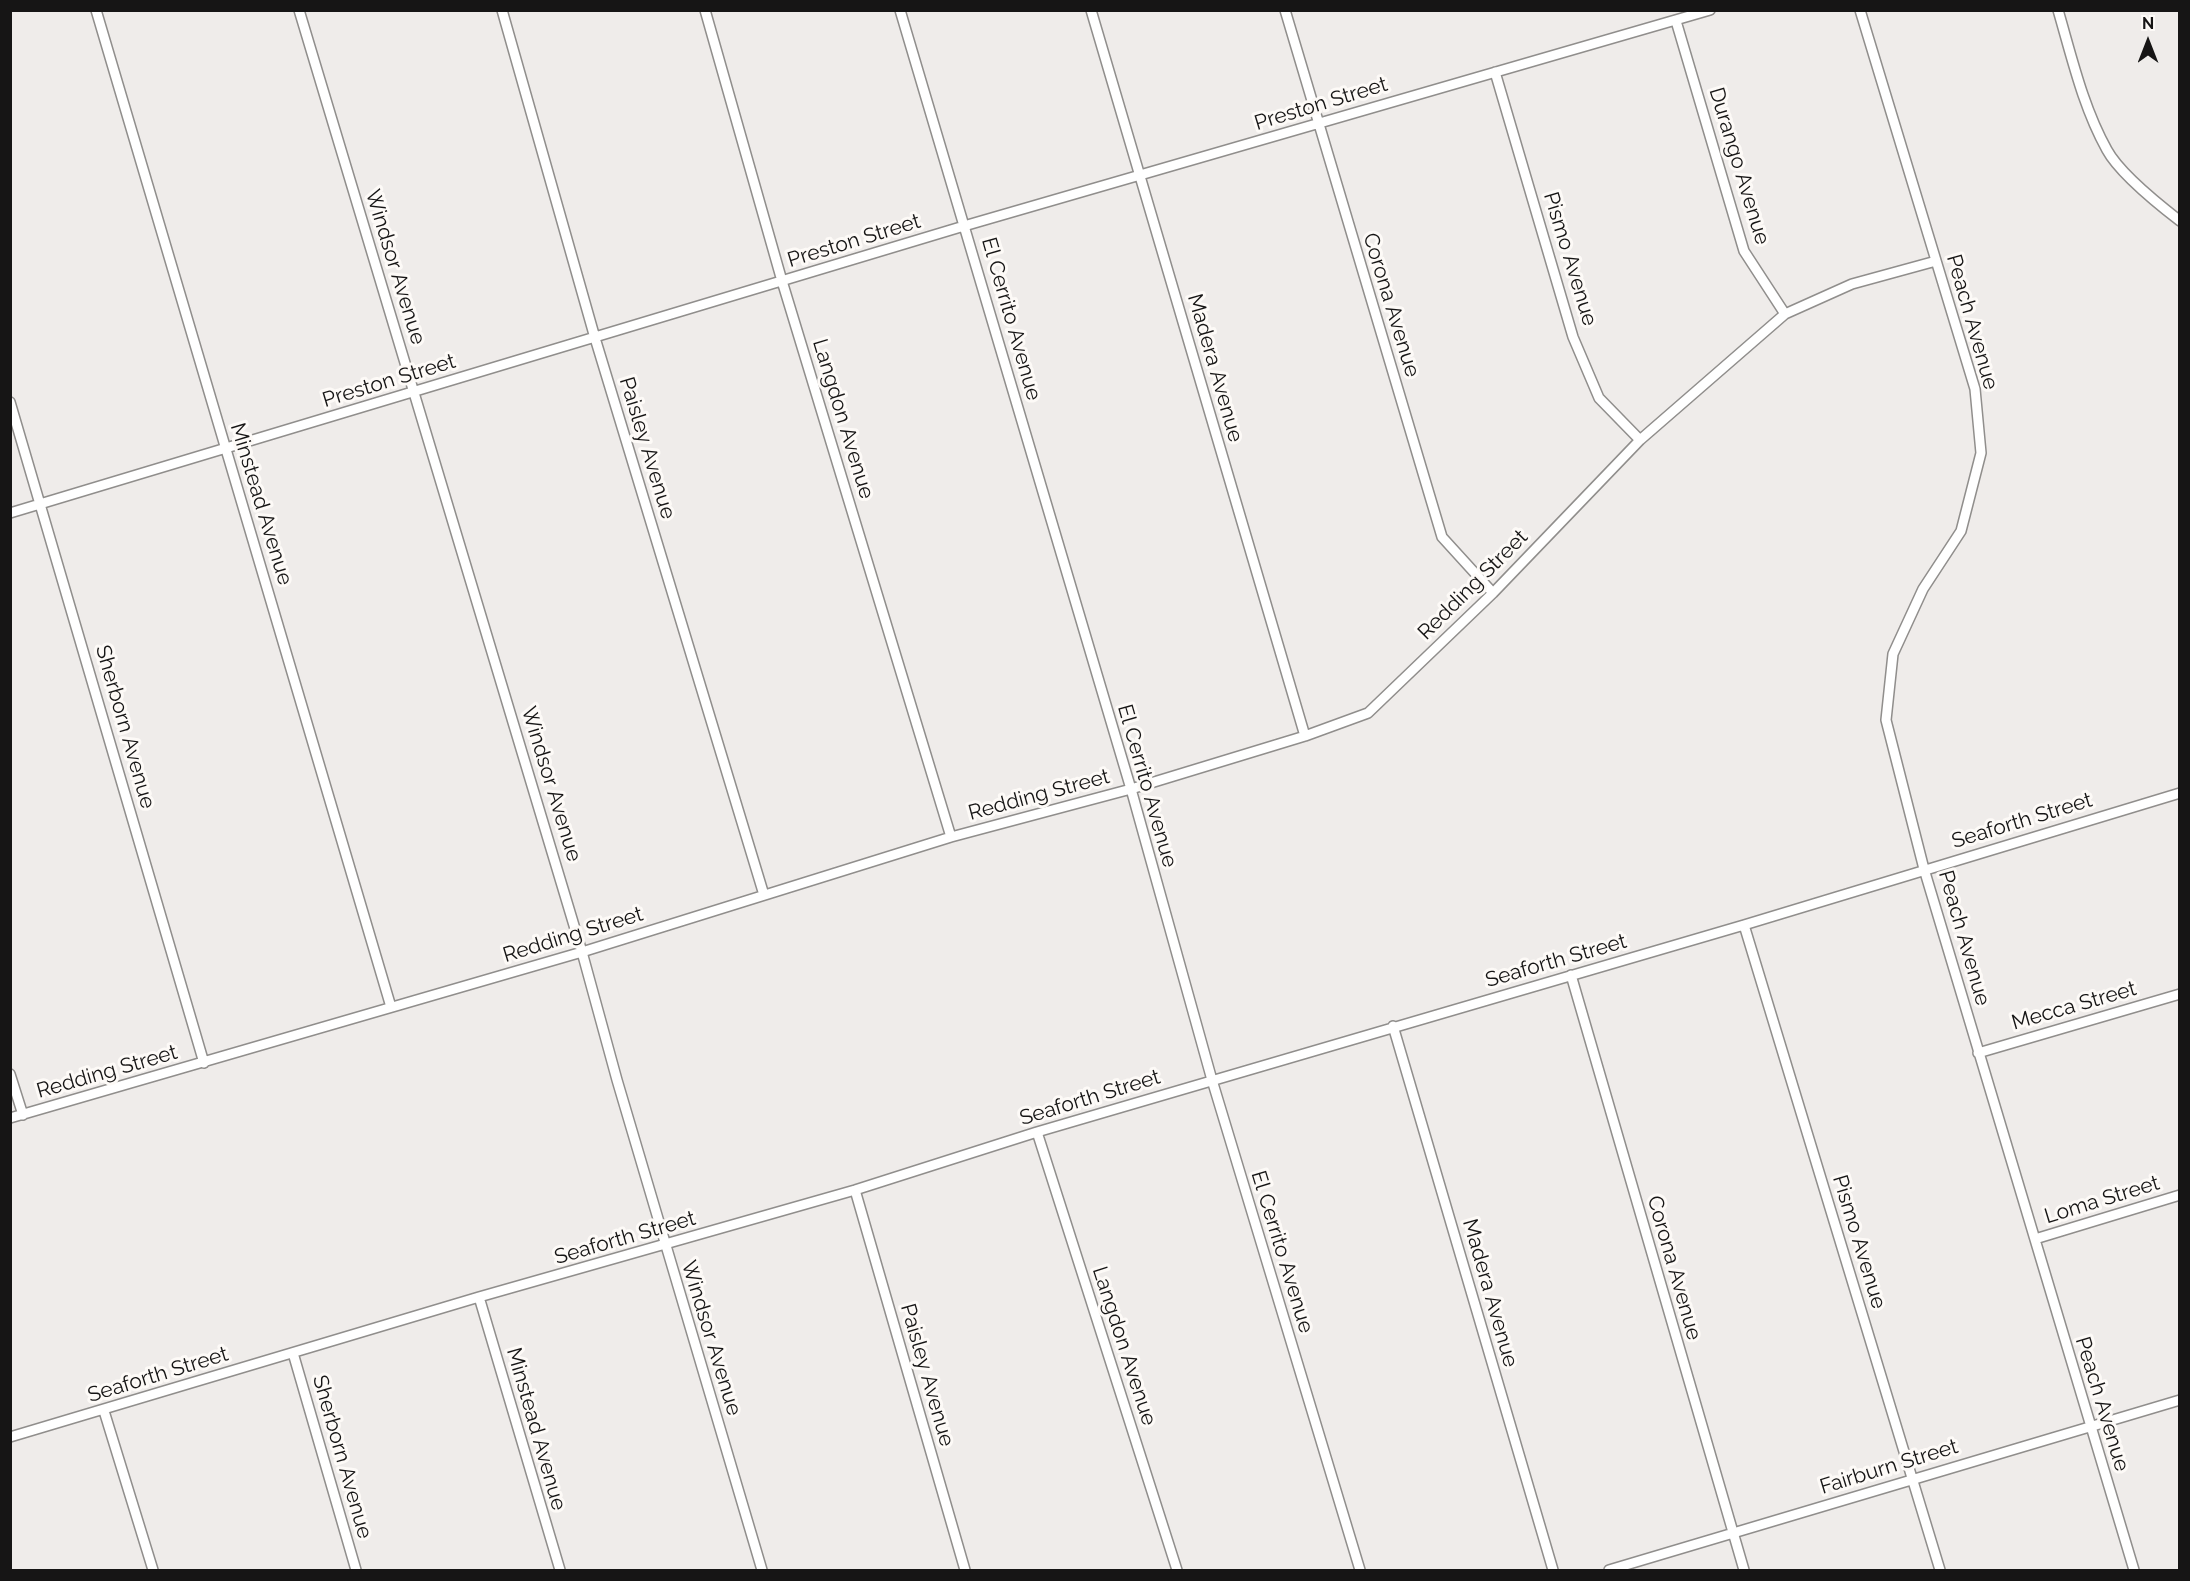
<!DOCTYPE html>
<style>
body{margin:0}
#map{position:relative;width:2190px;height:1581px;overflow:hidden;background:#efecea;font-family:Raleway,sans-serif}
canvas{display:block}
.frame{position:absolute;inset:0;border:12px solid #161515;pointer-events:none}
.north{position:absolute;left:2118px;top:12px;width:60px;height:60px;-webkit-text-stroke:4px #fdfaf7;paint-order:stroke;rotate:0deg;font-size:16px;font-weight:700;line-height:24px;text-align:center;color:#161515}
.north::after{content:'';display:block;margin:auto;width:21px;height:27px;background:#161515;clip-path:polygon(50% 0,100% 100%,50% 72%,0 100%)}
</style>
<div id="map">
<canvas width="2190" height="1581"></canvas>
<div class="frame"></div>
<div class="north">N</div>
</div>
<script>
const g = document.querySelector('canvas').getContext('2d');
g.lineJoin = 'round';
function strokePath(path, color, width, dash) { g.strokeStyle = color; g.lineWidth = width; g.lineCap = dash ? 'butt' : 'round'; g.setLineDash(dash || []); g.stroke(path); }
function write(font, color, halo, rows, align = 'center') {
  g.font = font + ' Raleway,sans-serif'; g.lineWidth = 6; g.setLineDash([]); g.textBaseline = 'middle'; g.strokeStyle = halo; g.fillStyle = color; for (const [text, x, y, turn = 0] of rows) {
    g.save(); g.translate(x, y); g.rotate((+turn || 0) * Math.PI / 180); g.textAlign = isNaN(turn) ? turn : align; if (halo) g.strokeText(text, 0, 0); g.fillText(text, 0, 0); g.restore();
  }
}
const minor = new Path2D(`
 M96 10 391 1007
 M299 10 582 952 617 1080 762 1570
 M502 10 595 338 764 895
 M705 10 782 281 951 837
 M900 10 1131 789 1212 1080 1360 1570
 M1091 10 1305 736
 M1285 10 1442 537 1493 593
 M1860 10 1975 389 1981 453 1961 531 1923 589 1893 654 1886 720 1924 869 2134 1570
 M2058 10C2072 58 2083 107 2107 150 2120 174 2158 204 2180 221
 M1676 21 1744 251 1785 314
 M1495 72 1573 337 1599 398 1640 440
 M10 402 204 1063
 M10 513 964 226 1710 10
 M1744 925 1940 1570
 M1571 975 1744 1570
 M1393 1026 1553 1570
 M1978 1053 2180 994
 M10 1074 23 1115
 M10 1118 582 952 951 837 1131 789 1305 736 1368 713 1493 593 1640 440 1785 314 1852 284 1936 261
 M1037 1132 1177 1570
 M855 1190 965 1570
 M2035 1239 2180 1195
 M479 1297 560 1570
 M293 1353 356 1570
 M104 1411 153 1570
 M10 1437 479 1297 855 1190 1037 1132 1744 925 2180 793
 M1609 1570 2180 1400`);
const streetNames = [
 ["Preston Street",1321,104,-17],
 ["Durango Avenue",1739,166,73],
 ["Preston Street",854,241,-17],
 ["Pismo Avenue",1570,259,73],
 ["Windsor Avenue",395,267,73],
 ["Corona Avenue",1391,305,73],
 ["El Cerrito Avenue",1011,319,74],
 ["Peach Avenue",1972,322,74],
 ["Madera Avenue",1215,368,74],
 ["Preston Street",389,381,-17],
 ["Langdon Avenue",843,419,73],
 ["Paisley Avenue",647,448,73],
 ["Minstead Avenue",261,504,73],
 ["Redding Street",1473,585,-45],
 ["Sherborn Avenue",125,727,74],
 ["Windsor Avenue",551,784,73],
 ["El Cerrito Avenue",1147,786,74],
 ["Redding Street",1039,795,-15],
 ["Seaforth Street",2022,821,-17],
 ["Redding Street",573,935,-17],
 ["Peach Avenue",1964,938,74],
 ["Seaforth Street",1556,961,-16],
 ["Mecca Street",2074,1006,-16],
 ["Redding Street",107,1072,-16],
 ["Seaforth Street",1090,1098,-17],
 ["Loma Street",2102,1200,-17],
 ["Seaforth Street",625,1238,-16],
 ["Pismo Avenue",1859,1242,73],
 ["El Cerrito Avenue",1282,1252,73],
 ["Corona Avenue",1674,1268,74],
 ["Madera Avenue",1490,1293,74],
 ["Windsor Avenue",711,1338,73],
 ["Langdon Avenue",1124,1346,72],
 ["Seaforth Street",158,1375,-17],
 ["Paisley Avenue",927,1375,74],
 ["Peach Avenue",2102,1404,73],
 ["Minstead Avenue",536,1429,74],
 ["Sherborn Avenue",342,1457,74],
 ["Fairburn Street",1889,1467,-17]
];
strokePath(minor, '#908e8c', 12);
strokePath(minor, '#fff', 9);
write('21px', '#161515', '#fdfaf7', streetNames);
</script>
